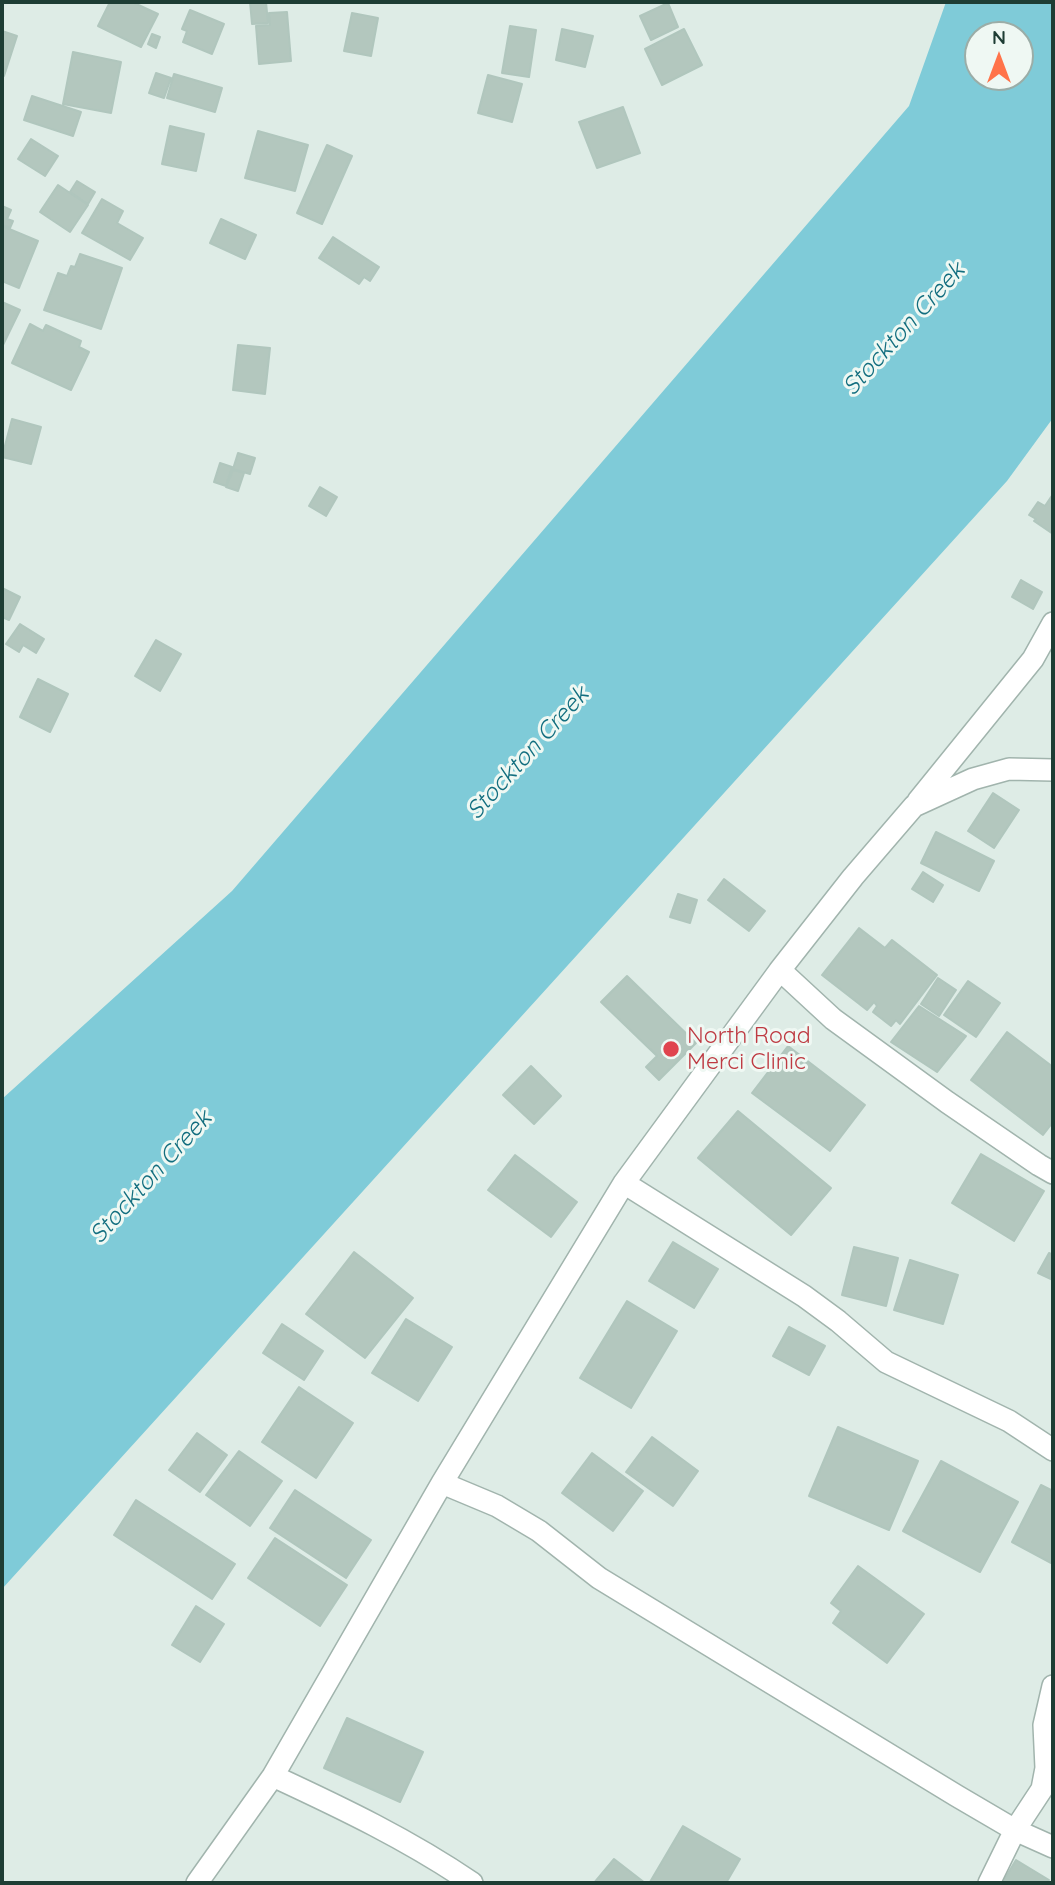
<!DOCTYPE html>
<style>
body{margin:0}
#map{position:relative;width:1055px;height:1885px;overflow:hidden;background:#deece6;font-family:Quicksand,sans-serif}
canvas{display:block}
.frame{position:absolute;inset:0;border:4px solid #1e3d34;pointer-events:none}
.north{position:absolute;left:964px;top:21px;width:70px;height:70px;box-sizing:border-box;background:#eff8f3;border:2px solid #9bada7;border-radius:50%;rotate:0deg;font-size:19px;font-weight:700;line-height:28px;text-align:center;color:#1e3d34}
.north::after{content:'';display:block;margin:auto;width:24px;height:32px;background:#ff7349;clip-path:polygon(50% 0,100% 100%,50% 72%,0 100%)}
</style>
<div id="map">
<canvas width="1055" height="1885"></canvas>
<div class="frame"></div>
<div class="north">N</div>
</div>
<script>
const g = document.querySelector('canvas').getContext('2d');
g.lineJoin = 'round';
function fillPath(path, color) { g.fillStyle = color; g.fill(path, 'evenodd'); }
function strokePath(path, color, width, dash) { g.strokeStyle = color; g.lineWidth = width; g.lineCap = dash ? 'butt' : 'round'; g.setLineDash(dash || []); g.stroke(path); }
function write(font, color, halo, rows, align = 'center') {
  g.font = font + ' Quicksand,sans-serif'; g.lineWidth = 6; g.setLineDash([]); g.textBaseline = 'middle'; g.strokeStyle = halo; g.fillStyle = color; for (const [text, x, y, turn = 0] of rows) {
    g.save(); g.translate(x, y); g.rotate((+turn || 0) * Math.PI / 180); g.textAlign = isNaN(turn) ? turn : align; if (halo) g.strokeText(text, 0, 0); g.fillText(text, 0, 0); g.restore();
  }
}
const water = new Path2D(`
 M946 2H1053V418L1007 481 2 1589V1099L232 891 909 106ZM978 35H1020V77H978Z`);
const building = new Path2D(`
 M110 2H132L158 14 141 47 98 26Z
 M250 2H266L268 23 252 24Z
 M668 3 678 27 651 40 640 16Z
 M190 10 224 24 212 54 183 42 187 31 182 29Z
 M287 12 291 61 259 64 256 26 270 25 269 13Z
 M352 13 378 18 371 56 344 51Z
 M510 26 536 30 529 77 502 73Z
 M562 29 593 36 585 67 556 60Z
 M684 29 702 65 662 85 645 49Z
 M2 31 17 36 4 76H2Z
 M152 34 160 37 156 48 148 44Z
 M73 52 121 62 111 113 63 104Z
 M156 73 171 78 164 98 149 93Z
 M174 74 222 88 215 112 167 98Z
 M488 75 522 84 512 122 478 113Z
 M32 96 81 112 73 136 24 120Z
 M623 107 640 153 597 168 579 122Z
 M170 126 204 134 196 171 162 164Z
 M258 131 308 145 295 191 245 178Z
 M31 139 58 156 45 176 18 159Z
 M327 145 352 156 322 224 297 213Z
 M77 181 95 192 88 204 70 192Z
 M58 185 88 205 70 232 40 212Z
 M102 199 123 211 117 223 143 238 130 260 82 233Z
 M2 202 3 203 2 206 11 210 7 219 13 221 10 228 2 225Z
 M221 219 256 235 245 259 210 243Z
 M2 226 38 241 19 288 2 281Z
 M333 237 379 267 370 281 364 277 359 284 319 258Z
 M80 254 122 268 101 329 44 310 58 273 67 276 71 266 75 267Z
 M2 302 20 310 2 347Z
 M30 324 43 331 46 325 81 341 79 347 89 352 71 390 12 363Z
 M238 345 270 348 265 394 233 390Z
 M12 419 41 427 31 464 2 457Z
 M238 453 255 458 250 474 233 469Z
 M220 463 232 467 226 486 214 482Z
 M233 470 244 473 238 491 226 487Z
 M320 487 337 497 326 516 309 506Z
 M1053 494V534L1034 521 1036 519 1029 515 1038 502 1045 506Z
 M1021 580 1042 592 1033 609 1012 597Z
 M2 588 20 597 9 620 2 617Z
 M20 624 44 639 36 653 23 645 19 652 6 644Z
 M156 640 181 654 160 691 135 676Z
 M38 679 68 694 50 732 20 717Z
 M993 793 1019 810 994 848 968 831Z
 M936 832 994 861 979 891 921 863Z
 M923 872 943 885 933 902 912 889Z
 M724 879 765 911 749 931 708 900Z
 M678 894 697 900 690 923 670 917Z
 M859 928 885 948 892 940 937 975 900 1024 896 1020 891 1026 873 1012 877 1006 874 1002 867 1010 822 975Z
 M627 976 696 1043 659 1080 646 1067 657 1056 601 1002Z
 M938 978 956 990 939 1016 921 1004Z
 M968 981 1000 1003 976 1037 944 1015Z
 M919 1006 966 1036 937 1072 891 1042Z
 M1007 1032 1053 1067V1122L1043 1135 971 1080Z
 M788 1046 865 1105 830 1151 752 1093Z
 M531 1066 561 1096 534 1124 503 1095Z
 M738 1111 831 1188 791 1235 698 1158Z
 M981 1154 1044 1191 1014 1241 952 1203Z
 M515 1155 577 1202 551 1237 488 1190Z
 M673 1242 718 1269 694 1308 649 1281Z
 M854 1247 898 1258 886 1306 842 1295Z
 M354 1252 413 1298 365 1358 306 1314Z
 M1049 1253 1053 1255V1280L1038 1273Z
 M910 1260 958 1275 943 1324 894 1310Z
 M627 1301 677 1331 631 1408 580 1378Z
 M406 1319 452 1347 418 1401 372 1373Z
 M282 1324 323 1351 304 1380 263 1353Z
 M789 1327 825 1346 809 1375 773 1356Z
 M299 1387 353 1423 316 1478 262 1442Z
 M838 1427 918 1461 889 1530 809 1496Z
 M197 1433 227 1455 200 1492 169 1470Z
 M652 1437 698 1471 673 1506 626 1472Z
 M239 1451 282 1481 250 1526 206 1495Z
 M592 1453 643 1491 613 1531 562 1493Z
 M941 1461 1018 1502 980 1572 903 1531Z
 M1041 1485 1053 1491V1564L1012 1542Z
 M295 1490 371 1540 346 1578 270 1528Z
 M136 1500 235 1564 212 1599 114 1535Z
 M275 1538 347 1585 320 1626 248 1578Z
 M858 1566 924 1614 887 1663 833 1623 841 1611 831 1603Z
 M196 1606 224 1624 200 1662 172 1645Z
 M347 1718 423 1752 400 1802 324 1768Z
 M683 1826 740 1859 726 1883 650 1882Z
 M614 1859 645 1883H594Z
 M1016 1860 1049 1880 1046 1883H1002Z`);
const minor = new Path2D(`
 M918 801 1033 659 1053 623
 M780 970 833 1019 947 1102 1039 1165 1053 1173
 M624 1183 804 1296 838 1321 886 1362 1009 1421 1053 1450
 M442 1483 497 1506 539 1531 599 1578 957 1796 1015 1830 1053 1847
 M273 1776C342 1808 409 1840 472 1883
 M197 1883 273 1776 442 1483 624 1183 780 970 853 877 914 806 973 779 1009 769 1053 770
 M989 1883 1015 1830 1042 1789 1046 1768 1044 1725 1053 1686`);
const markers = [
 [671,1049,9,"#e0444e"]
];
const healthNames = [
 ["North Road",687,1036],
 ["Merci Clinic",687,1062]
];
const waterNames = [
 ["Stockton Creek",904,329,-48],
 ["Stockton Creek",528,753,-48],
 ["Stockton Creek",151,1177,-48]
];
fillPath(water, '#7fcbd8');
fillPath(building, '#b3c7be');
strokePath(building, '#b0c6bd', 2);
strokePath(minor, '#a1b4ad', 24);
strokePath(minor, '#fff', 21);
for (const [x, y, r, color] of markers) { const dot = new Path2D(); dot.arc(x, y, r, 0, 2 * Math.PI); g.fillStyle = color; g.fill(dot); strokePath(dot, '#eff8f3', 2.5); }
write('23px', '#be3a42', '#eff8f3', healthNames, 'left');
write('italic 24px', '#126e7f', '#eff8f3', waterNames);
</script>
